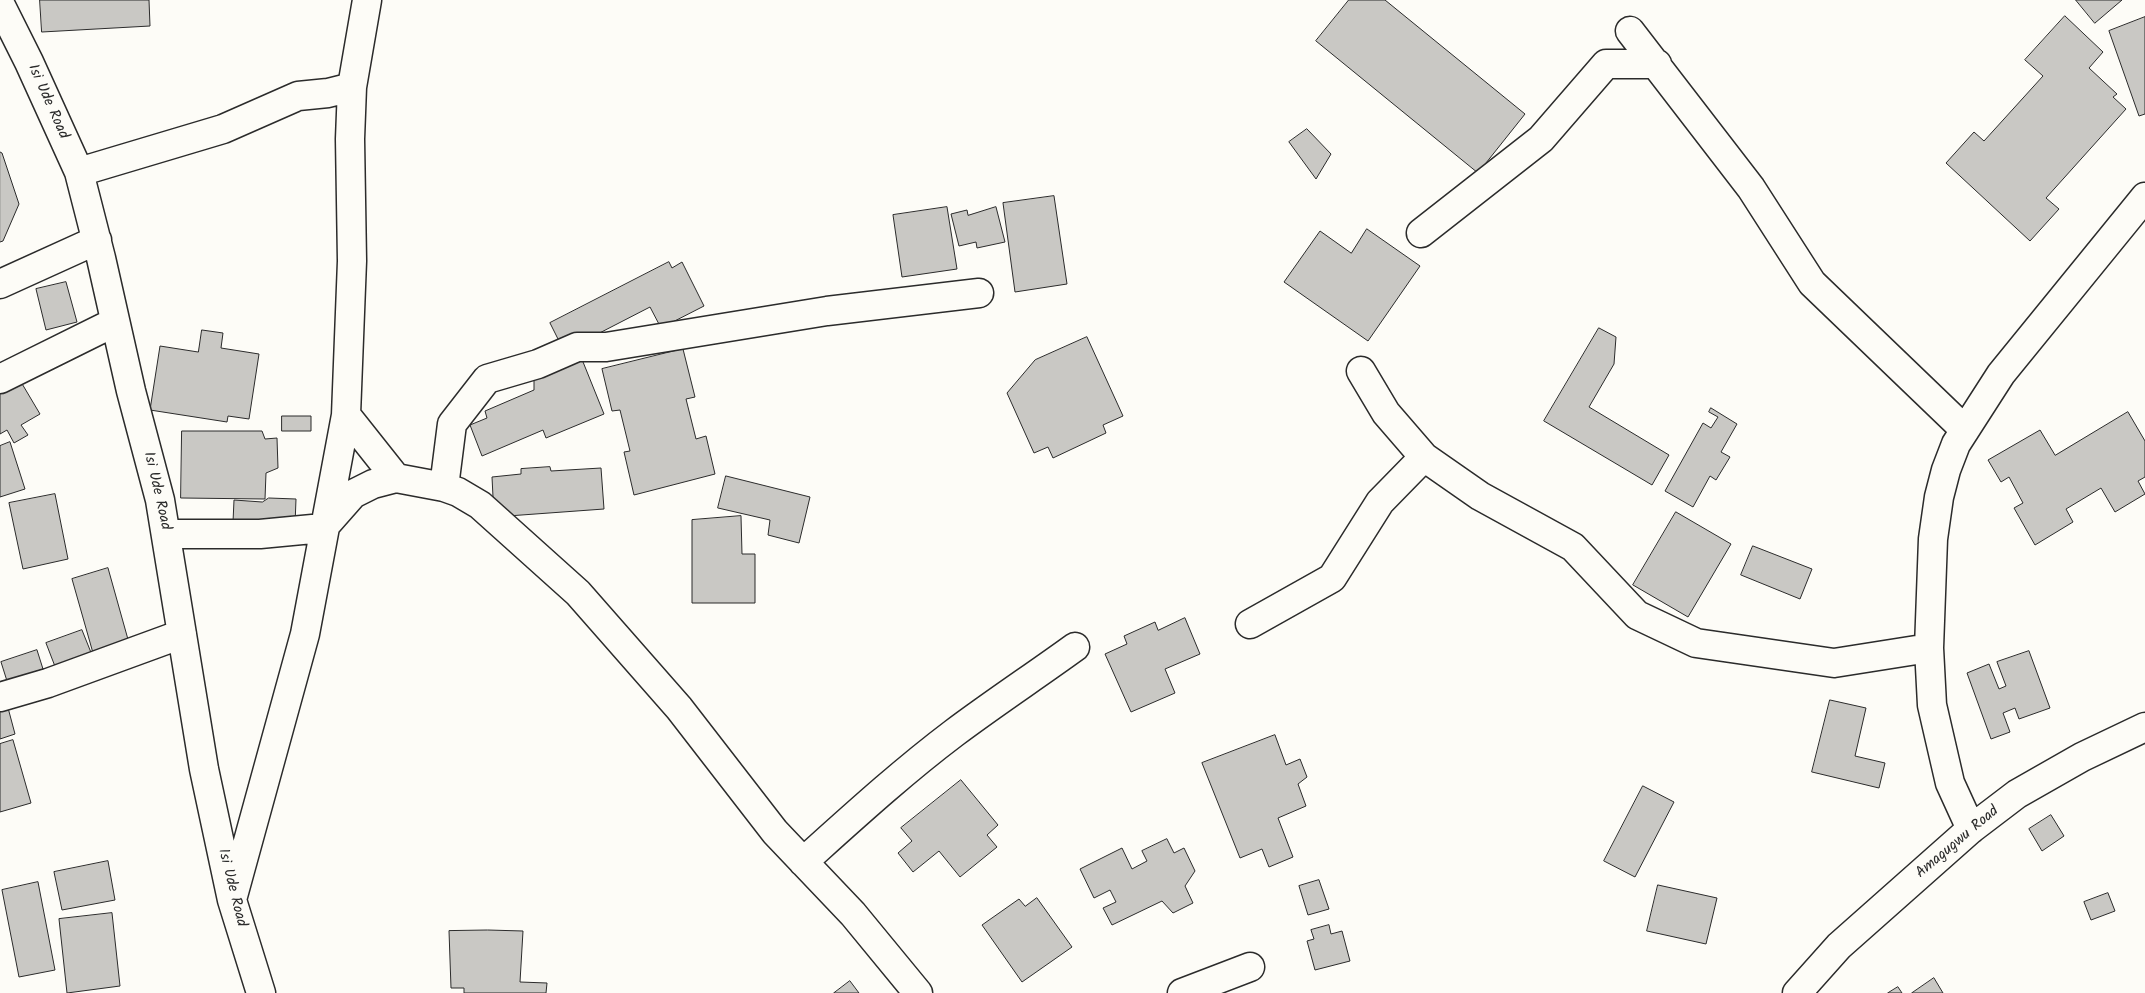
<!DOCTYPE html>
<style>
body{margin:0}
canvas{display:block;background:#fdfcf7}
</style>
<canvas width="2145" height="993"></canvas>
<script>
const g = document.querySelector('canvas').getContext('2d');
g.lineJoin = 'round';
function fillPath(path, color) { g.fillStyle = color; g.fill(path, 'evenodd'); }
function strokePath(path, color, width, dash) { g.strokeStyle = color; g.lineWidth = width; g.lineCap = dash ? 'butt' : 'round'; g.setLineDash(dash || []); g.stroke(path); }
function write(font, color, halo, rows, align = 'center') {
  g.font = font + ' Kalam,sans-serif'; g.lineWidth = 4; g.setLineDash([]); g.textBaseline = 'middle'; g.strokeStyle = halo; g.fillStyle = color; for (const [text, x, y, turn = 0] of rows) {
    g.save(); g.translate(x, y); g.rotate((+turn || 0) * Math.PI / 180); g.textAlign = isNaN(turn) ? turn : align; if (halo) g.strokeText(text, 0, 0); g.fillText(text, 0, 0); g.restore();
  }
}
const building = new Path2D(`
 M40 0H149L150 26 42 32Z
 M1349 0H1385L1525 114 1478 173 1316 41Z
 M2076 0H2122L2095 23Z
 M2065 16 2103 52 2089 68 2117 94 2113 97 2126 109 2046 198 2059 209 2030 241 1946 163 1974 132 1984 141 2043 76 2025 60Z
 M2145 17V114L2139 116 2109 31Z
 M1307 129 1331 154 1316 179 1289 142Z
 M0 152 2 153 19 204 3 241 0 242Z
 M1054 196 1067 284 1015 292 1003 203Z
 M947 207 957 269 902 277 893 215Z
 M996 207 1005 242 977 248 976 242 959 246 951 214 967 210 968 215Z
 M1367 229 1420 266 1368 341 1284 282 1320 231 1351 253Z
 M669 262 672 268 682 262 704 306 661 328 650 307 584 341H559L550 323Z
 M66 282 77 322 46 330 36 289Z
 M1599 328 1616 337 1614 364 1589 407 1669 455 1652 485 1544 421Z
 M202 330 223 333 221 348 259 354 249 419 228 416 227 422 150 410 160 346 198 352Z
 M1087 337 1123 416 1103 425 1106 433 1053 458 1048 447 1034 453 1007 393 1035 360Z
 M577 347 604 414 546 438 543 430 482 456 470 425 487 418 485 411 534 390V380L543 376Z
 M683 349 695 397 686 399 696 439 706 436 715 474 634 495 624 452 630 451 620 410 612 411 602 369Z
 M21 382 40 414 21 425 28 435 14 443 7 430 0 434V394Z
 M1711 408 1737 424 1721 452 1730 457 1716 480 1710 476 1693 507 1665 491 1703 423 1711 428 1718 417 1709 412Z
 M2128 412 2145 441V477L2138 481 2145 494 2115 512 2101 488 2066 509 2073 522 2035 545 2014 508 2023 503 2009 477 2001 482 1988 460 2040 430 2055 455Z
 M282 416H311V431H282Z
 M182 431H262L265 439 277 438 278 468 266 473 265 499 181 498Z
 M10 442 25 489 0 497V446Z
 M550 467 551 471 601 468 604 509 494 517 492 477 521 474V469Z
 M726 476 810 497 799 543 768 535 770 520 718 508Z
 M55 494 68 559 23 569 9 503Z
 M269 498 296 499 295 525 233 522 234 500 262 502Z
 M1676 512 1731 544 1688 617 1633 585Z
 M741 516 742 554H755V603H692V520Z
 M1753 546 1812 569 1800 599 1741 575Z
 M108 568 129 643 93 653 72 579Z
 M1185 618 1200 654 1165 669 1175 693 1131 712 1105 654 1127 644 1124 636 1155 622 1158 630Z
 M82 630 92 655 56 669 46 643Z
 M37 650 43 669 7 681 1 662Z
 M2029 651 2050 708 2019 719 2015 708 2003 713 2010 732 1991 739 1967 673 1989 664 1999 689 2006 686 1997 662Z
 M1830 700 1866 708 1855 756 1885 763 1879 788 1812 772Z
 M7 704 15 734 0 739V706Z
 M1275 735 1286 765 1300 759 1307 777 1298 784 1306 806 1278 818 1293 857 1269 867 1262 849 1240 858 1202 763Z
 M13 740 31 803 0 812V744Z
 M961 780 998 825 987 835 997 847 960 877 939 851 913 872 898 853 912 841 901 828Z
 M1643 786 1674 802 1635 877 1604 861Z
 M2051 815 2064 836 2042 851 2029 829Z
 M1167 839 1174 853 1184 848 1195 871 1185 886 1193 903 1173 913 1162 901 1112 925 1103 908 1116 902 1110 890 1094 898 1080 869 1122 848 1132 869 1147 861 1142 851Z
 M108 861 115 900 62 910 54 872Z
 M1319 880 1329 909 1308 915 1299 886Z
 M38 882 55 970 19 977 2 890Z
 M1658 885 1717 898 1706 944 1647 931Z
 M2108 893 2115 911 2091 920 2084 902Z
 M1037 898 1072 947 1022 982 982 925 1019 899 1025 906Z
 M112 913 120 986 67 993 59 919Z
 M1329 925 1331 934 1342 931 1350 961 1315 970 1307 941 1314 939 1311 930Z
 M488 930 523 931 520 982 547 983 546 993H464V988H451L449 931Z
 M1934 978 1943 993H1912Z
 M850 981 859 993H834Z
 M1898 987 1902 993H1888Z`);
const street = new Path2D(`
 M0 4 29 62 79 172 101 258 131 391 160 500 204 769 232 900 261 993
 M1630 31 1751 188 1812 283 1965 430
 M79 172 223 129 298 96 328 93 352 87
 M1421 233 1541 139 1606 64H1657
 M0 284 97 240
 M1361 371 1386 413 1424 457 1480 496 1573 547 1637 615 1696 643 1834 663 1929 648
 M0 379 115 322
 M346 415 396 478
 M444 487 452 424 487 379 538 364 577 347H606L827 311 979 293
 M166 534H260L323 528 353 494 373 484 396 478 444 487 458 492 480 505 578 593 679 708 775 832 853 914 918 993
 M1250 624 1332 578 1380 502 1424 457
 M0 697 48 683 182 634
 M1971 829 1950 783 1932 705 1929 648 1933 539 1939 497 1946 470 1956 444 2001 374 2145 197
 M803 862C852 818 901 773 954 733 994 703 1035 676 1075 647
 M233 896 305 634 346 415 352 261 350 139 352 87 367 0
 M1182 993 1250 967
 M1797 993 1839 946 1971 829 2017 794 2082 757 2145 727`);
const streetNames = [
 ["Isi Ude Road",47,102,66],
 ["Isi Ude Road",156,491,77],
 ["Amagugwu Road",1958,843,-40],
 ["Isi Ude Road",231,888,76]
];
fillPath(building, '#c9c8c4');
strokePath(building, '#2b2b2b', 1);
strokePath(street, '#2b2b2b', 31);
strokePath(street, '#fdfcf7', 28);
write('15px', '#2b2b2b', '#fdfcf7', streetNames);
</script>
